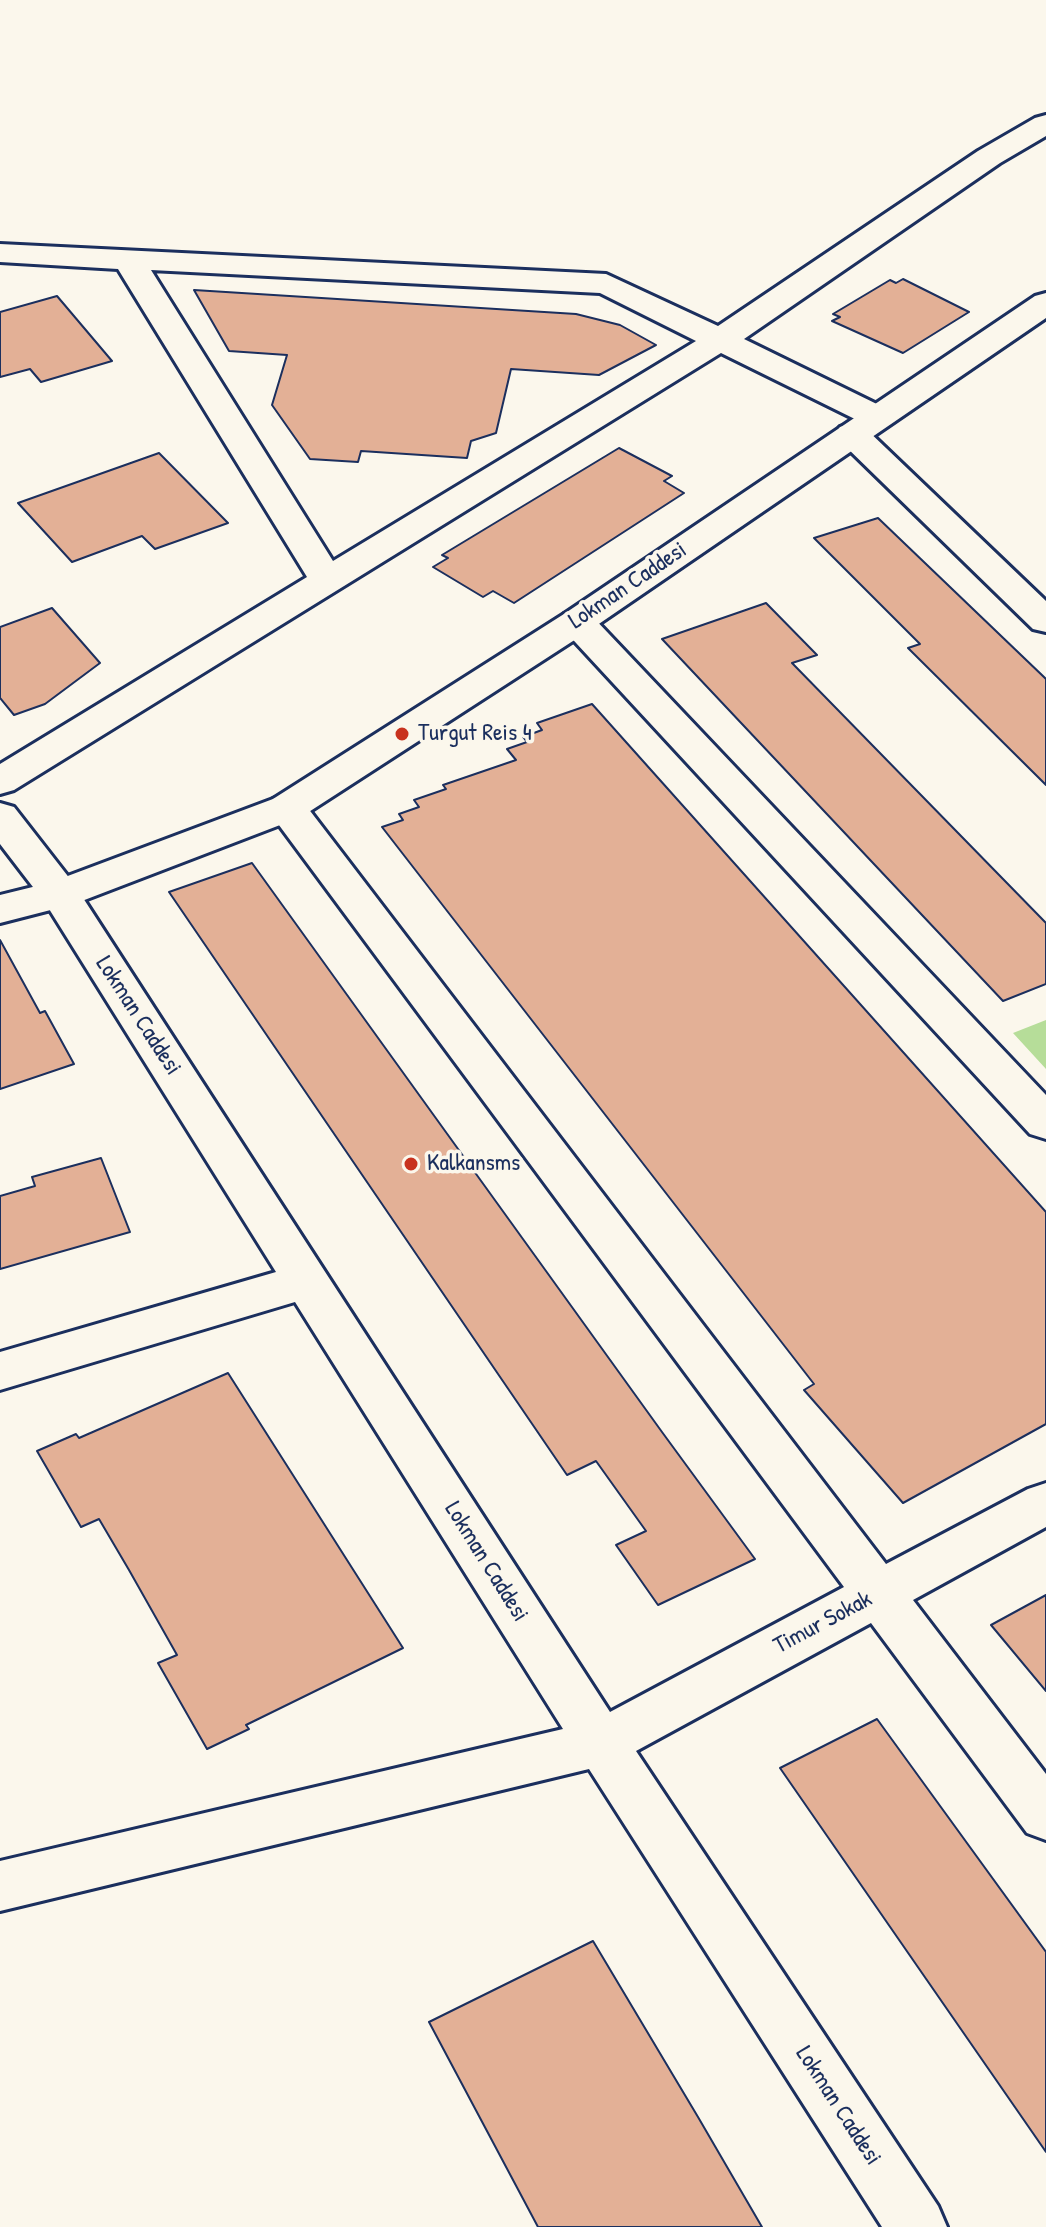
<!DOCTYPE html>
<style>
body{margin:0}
canvas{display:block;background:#fbf7ec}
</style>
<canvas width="1046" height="2227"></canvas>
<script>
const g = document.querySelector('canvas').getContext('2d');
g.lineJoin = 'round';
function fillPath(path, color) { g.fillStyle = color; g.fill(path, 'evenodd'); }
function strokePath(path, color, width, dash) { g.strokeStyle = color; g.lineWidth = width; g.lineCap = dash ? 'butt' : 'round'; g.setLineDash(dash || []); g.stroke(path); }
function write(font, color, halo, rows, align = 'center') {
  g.font = font + ' "Patrick Hand",sans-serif'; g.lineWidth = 7; g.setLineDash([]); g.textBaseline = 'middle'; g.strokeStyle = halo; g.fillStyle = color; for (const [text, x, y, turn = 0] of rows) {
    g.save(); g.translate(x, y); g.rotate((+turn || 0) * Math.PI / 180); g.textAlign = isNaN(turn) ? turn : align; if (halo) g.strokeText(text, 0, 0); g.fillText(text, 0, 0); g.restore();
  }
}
const green = new Path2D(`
 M1046 1020V1069L1013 1033Z`);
const building = new Path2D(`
 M903 279 969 312 903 353 832 321 840 317 833 314 890 280 896 283Z
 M194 290 576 314 620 325 656 345 599 375 511 369 496 433 471 441 467 458 361 451 358 462 310 459 272 405 287 355 229 351Z
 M57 296 112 361 41 382 30 369 0 377V312Z
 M619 448 672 476 664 481 684 493 514 603 493 591 483 597 433 567 448 558 442 555Z
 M159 453 228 523 155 549 142 536 72 562 18 503Z
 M878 518 1046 679V785L908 648 920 644 814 538Z
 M766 603 817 655 792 663 1046 923V984L1003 1001 662 639Z
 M52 608 100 663 45 704 14 715 0 698V627Z
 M592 704 1046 1212V1424L903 1503 804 1390 814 1384 382 827 403 820 399 814 419 807 414 800 446 789 443 785 516 760 507 749 527 742 523 737 542 730 537 723Z
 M252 863 662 1432 755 1559 658 1605 616 1545 646 1531 596 1461 567 1475 169 892Z
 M0 940 40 1013 45 1011 74 1064 0 1089Z
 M101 1158 130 1232 0 1269V1196L35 1186 32 1177Z
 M228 1373 403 1648 246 1725 249 1729 207 1749 158 1663 177 1655 129 1570 99 1519 81 1527 37 1451 76 1434 79 1438Z
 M1046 1595V1691L991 1625Z
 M877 1719 1046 1952V2152L780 1768Z
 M593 1941 698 2117 762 2227H538L429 2022Z`);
const street = new Path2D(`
 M1046 115V136L1000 163 744 339 889 410 894 417 889 424 877 427 865 424 721 353 14 790 0 794V764L307 577 118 269 0 262V244L606 274 718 326 978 151 1035 118ZM151 270 600 293 696 341 333 561Z
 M852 424 864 427 1046 601V632L1033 629 840 441 835 434 840 427Z
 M577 611 590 614 1046 1095V1139L1030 1134 564 630 559 622 564 614Z
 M287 795 301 799 886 1564 1028 1489 1046 1483V1527L913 1600 1046 1774V1840L1027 1833 871 1623 636 1751 938 2206 947 2227H882L589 1769 0 1911V1861L563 1729 295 1302 0 1390V1352L276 1272 46 904 0 844V803L14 807 74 884 610 1712 844 1587 273 817 267 808 273 799Z`);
const secondary = new Path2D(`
 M1046 293V318L590 630 301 817 74 904 0 923V895L49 883 273 799 564 614 1035 296Z`);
const markers = [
 [402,734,8,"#c8321e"],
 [411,1164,8,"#c8321e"]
];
const streetNames = [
 ["Lokman Caddesi",628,586,-34],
 ["Lokman Caddesi",138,1016,57],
 ["Lokman Caddesi",486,1562,58],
 ["Timur Sokak",823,1623,-28],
 ["Lokman Caddesi",838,2106,57]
];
const poiNames = [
 ["Turgut Reis 4",418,734],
 ["Kalkansms",427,1164]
];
fillPath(green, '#b6dd99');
fillPath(building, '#e3b096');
strokePath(building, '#1b2f5e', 2);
strokePath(street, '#1b2f5e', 6);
strokePath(secondary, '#1b2f5e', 6);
fillPath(street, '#fbf7ec');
fillPath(secondary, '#fbf7ec');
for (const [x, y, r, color] of markers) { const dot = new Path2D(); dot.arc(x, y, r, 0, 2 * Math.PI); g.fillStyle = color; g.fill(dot); strokePath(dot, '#fbf7ec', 3); }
write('24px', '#1b2f5e', '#fbf7ec', streetNames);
write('24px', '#1b2f5e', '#fbf7ec', poiNames, 'left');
</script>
